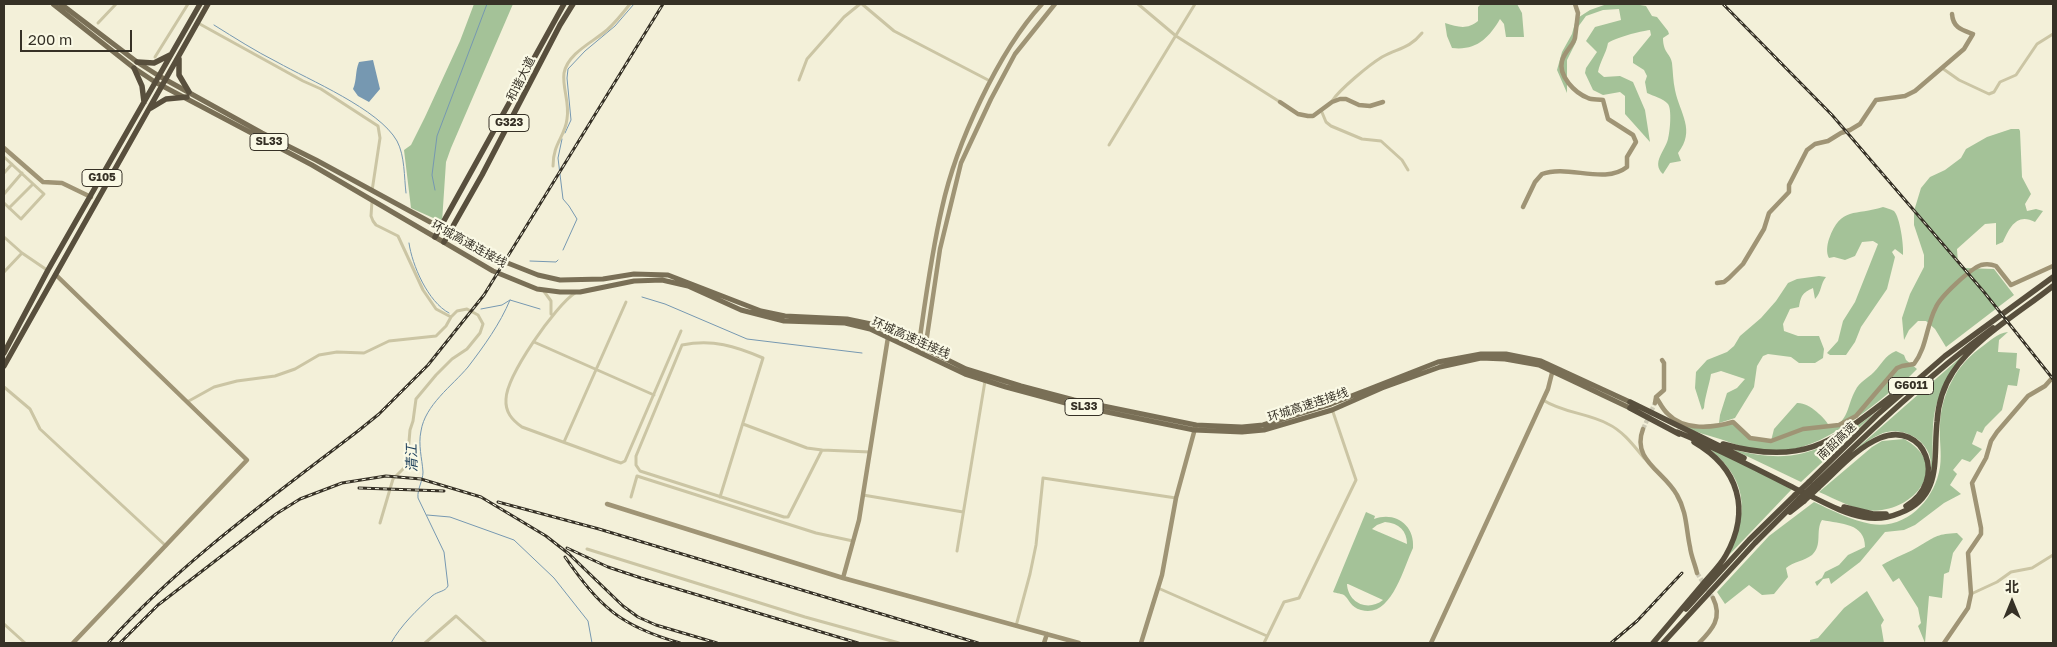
<!DOCTYPE html>
<meta charset="utf-8">
<style>
body{margin:0}
#map{position:relative;width:2057px;height:647px;overflow:hidden;background:#f3f0d9;font-family:"Golos Text","Noto Sans SC",sans-serif}
canvas{display:block}
.frame{position:absolute;inset:0;border:5px solid #363126;pointer-events:none}
.north{position:absolute;left:1987px;top:577px;width:50px;height:50px;-webkit-text-stroke:4px #faf9e5;paint-order:stroke;rotate:0deg;font-size:14px;font-weight:700;line-height:20px;text-align:center;color:#363126}
.north::after{content:'';display:block;margin:auto;width:18px;height:22px;background:#363126;clip-path:polygon(50% 0,100% 100%,50% 72%,0 100%)}
.scale{position:absolute;left:20px;top:30px;width:112px;height:22px;box-sizing:border-box;border:2px solid #363126;border-top:0;padding-left:6px;font-size:15px;line-height:18px;white-space:nowrap;color:#363126;-webkit-text-stroke:4px #faf9e5;paint-order:stroke}
</style>
<div id="map">
<canvas width="2057" height="647"></canvas>
<div class="frame"></div>
<div class="north">北</div>
<div class="scale">200 m</div>
</div>
<script>
const g = document.querySelector('canvas').getContext('2d');
g.lineJoin = 'round';
function fillPath(path, color) { g.fillStyle = color; g.fill(path, 'evenodd'); }
function strokePath(path, color, width, dash) { g.strokeStyle = color; g.lineWidth = width; g.lineCap = dash ? 'butt' : 'round'; g.setLineDash(dash || []); g.stroke(path); }
function write(font, color, halo, rows, align = 'center') {
  g.font = font + ' "Golos Text","Noto Sans SC",sans-serif'; g.lineWidth = 4.5; g.setLineDash([]); g.textBaseline = 'middle'; g.strokeStyle = halo; g.fillStyle = color; for (const [text, x, y, turn = 0] of rows) {
    g.save(); g.translate(x, y); g.rotate((+turn || 0) * Math.PI / 180); g.textAlign = isNaN(turn) ? turn : align; if (halo) g.strokeText(text, 0, 0); g.fillText(text, 0, 0); g.restore();
  }
}
const green = new Path2D(`
 M474 4H513L451 148 446 162 442 222 411 208 404 150 411 145 425 117 460 41Z
 M1481 4H1517L1522 13 1524 37H1506L1504 24 1500 19C1489 38 1476 51 1452 48L1447 36 1445 23C1458 27 1467 30 1478 21V7Z
 M1607 4H1634L1646 6 1652 16 1657 17 1668 31 1669 34 1663 38C1663 53 1671 54 1672 63 1673 72 1673 81 1675 90 1680 114 1696 130 1678 153L1681 161 1670 163 1663 174C1651 163 1665 151 1668 139 1670 132 1672 109 1668 104 1663 98 1653 96 1647 93L1645 82 1647 76 1644 70 1633 63V57L1651 35 1650 30C1640 31 1615 38 1608 43 1606 54 1600 61 1598 72L1604 77 1620 76 1633 82 1645 110 1650 142 1625 114V96L1620 92 1603 95 1593 90 1585 73 1586 68 1597 52 1586 41 1595 27 1621 20 1619 9 1603 10 1586 16 1578 27 1576 42 1567 60V93L1557 70 1562 52 1572 34 1576 19 1590 10Z
 M2011 129H2019L2020 131 2022 177 2031 194 2025 204 2027 211 2036 209 2043 211 2035 222C2017 212 2009 228 2003 242L1996 245V223L1985 224 1957 249 1958 264 1964 268 1994 269 2014 295 1946 347 1935 329 1926 321H1918L1909 330 1904 340 1902 318 1910 294 1924 267V255L1914 225V211L1921 188 1930 177 1945 170 1961 158 1966 149 1987 137Z
 M1883 207C1886 208 1891 209 1894 211 1900 217 1904 246 1903 255L1895 249 1892 252 1895 257 1887 289 1861 327 1855 342 1846 355H1830L1827 353 1838 341 1843 321 1855 302 1878 244 1873 241 1862 242 1855 256 1845 260 1834 257 1829 258C1826 253 1827 245 1829 239 1841 206 1855 216 1883 207Z
 M1819 276 1826 277C1820 284 1822 292 1815 299L1813 288C1802 293 1801 296 1799 307L1790 309 1783 324 1784 331 1798 336H1819L1824 349 1823 358 1815 363H1799L1791 357 1768 354 1763 356 1757 366 1754 387 1735 418 1719 423 1720 415 1727 393 1737 388 1745 379 1721 371 1711 374C1709 386 1705 396 1704 408L1702 410 1695 388 1696 372 1707 360 1727 352 1734 346 1740 336 1761 318 1776 301 1788 283 1797 279Z
 M2008 332 1999 340 1998 352 2017 353 2016 368 2020 369 2017 386 2008 385 2002 410 1985 427 1982 433 1977 431 1972 444 1982 449 1970 462 1962 459 1953 470 1957 474 1950 485 1961 494 1944 503 1915 525 1904 530 1885 532 1860 562 1831 584 1829 578 1823 579 1817 586 1815 582 1822 578 1825 572 1839 565 1848 555 1865 547C1865 523 1841 524 1822 520 1815 531 1823 545 1812 555 1804 561 1793 562 1786 568L1788 577 1774 594 1762 595 1749 585 1725 604 1717 592 1769 536 1814 502C1833 511 1851 520 1871 524 1907 530 1935 499 1940 467 1942 453 1939 439 1940 425 1941 395 1956 366 1979 349 1989 342 1997 333 2008 332Z
 M1896 351 1904 355 1906 360 1917 369 1910 376C1870 407 1819 457 1764 451 1749 449 1734 444 1720 439 1708 435 1695 432 1684 427L1733 422 1750 438 1771 441 1774 429 1797 403C1809 402 1825 418 1830 427 1849 423 1847 405 1855 391 1860 381 1867 379 1874 372 1882 364 1884 356 1896 351Z
 M1962 356C1955 370 1944 385 1938 400 1929 424 1935 453 1931 478 1931 470 1932 462 1929 454 1922 436 1900 427 1883 433 1873 437 1864 444 1855 450Z
 M1875 413 1801 482 1732 449C1797 467 1824 450 1875 413Z
 M1904 439C1947 462 1922 504 1882 510 1861 514 1838 500 1819 492L1872 447 1882 441Z
 M1705 445 1792 489 1729 555C1750 508 1747 478 1705 445Z
 M1366 512 1375 516 1374 519C1395 511 1415 525 1413 548 1403 569 1391 619 1361 610 1350 607 1350 600 1344 595 1343 594 1336 593 1333 592ZM1385 522C1399 523 1407 531 1407 544L1372 529 1377 525ZM1347 584H1348L1383 600C1368 612 1348 603 1347 584Z
 M1957 533 1963 539 1953 553 1949 572 1944 574 1942 598 1929 596 1925 643 1918 626 1921 623 1918 608 1899 578 1893 582 1882 565C1895 557 1909 553 1921 545 1936 536 1938 534 1957 533Z
 M1867 591 1884 620 1881 625 1884 643H1810V640L1818 638 1844 608Z`);
const water = new Path2D(`
 M373 60 380 89 369 102 358 96 353 89C357 80 355 71 359 62Z`);
const stream = new Path2D(`
 M214 25C235 38 255 51 277 62 309 80 379 109 397 141 405 156 404 177 406 193
 M565 133 571 120 567 78 568 69 585 51 615 26 634 4
 M562 139 558 158 563 199 569 206 577 219 563 250
 M435 190 432 175 437 136 487 4
 M409 243C412 265 428 302 449 313
 M530 261 556 262 558 260
 M642 297 665 304 747 339 862 353
 M481 309 502 305 510 300 540 309
 M427 515 450 517 514 540 554 578 588 621 592 643
 M391 643C401 625 417 610 432 596 438 591 445 592 448 586L444 552 418 498C417 489 423 481 423 472 422 458 418 445 421 431 425 405 452 386 468 367 484 346 500 324 510 300`);
const secondaryTunnel = new Path2D(`
 M1643 429 1655 403
 M1697 573 1713 598`);
const street = new Path2D(`
 M862 4 894 31 990 81
 M1138 4 1176 36 1280 102
 M98 23 116 4
 M198 23 303 81 321 89 378 126 380 138 372 191
 M155 57 188 4
 M1942 68 1959 80 1989 94 1994 92 2000 82 2016 75 2037 44 2053 34
 M799 80 807 59 844 17 860 4
 M1332 101C1340 89 1369 65 1382 57 1398 48 1409 49 1422 33
 M1321 110 1326 122 1331 126 1362 139 1381 141 1402 160 1408 170
 M1109 145 1195 4
 M4 157 44 194 21 219 4 203
 M553 166C553 143 565 137 567 119 570 103 562 88 564 73 568 53 593 42 607 30 616 22 623 13 630 4
 M4 173 12 164
 M4 194 22 173
 M372 201 371 216 373 221 376 225 398 236 423 290 436 309 451 317 457 311 467 309 478 315 483 324 480 333 467 349 452 359 436 375 416 399 413 421 410 430 407 465 393 479 380 523
 M9 208 33 184
 M4 237 22 253 47 270
 M4 272 22 253
 M543 290 551 301V314
 M575 293C555 306 507 375 506 399 505 412 512 420 522 427L615 461 621 463 625 461 681 331
 M534 342 654 395
 M4 387 30 409 40 429 166 546
 M1543 400C1563 413 1588 413 1608 424 1623 431 1634 446 1644 458
 M187 402 214 387 237 381 275 376 295 369 319 355 337 352 364 353 389 341 436 336 446 326 451 317
 M743 424 807 448 822 450
 M564 442 626 302
 M863 495 963 512
 M631 497 637 476 816 533 853 541
 M720 497 763 358C735 346 713 339 682 345L636 456V465L640 471 784 517H788L822 450 870 452
 M587 549 805 617 899 643
 M957 551 985 381
 M1158 588 1267 636
 M1971 594 1997 582 2011 572 2032 568 2053 555
 M4 624 25 643
 M1016 626 1030 574 1036 545 1043 478 1176 498
 M425 643 456 616 486 643
 M1264 643 1284 602 1299 598 1356 480 1332 409`);
const secondary = new Path2D(`
 M1280 102 1298 114 1308 116H1313L1332 102 1340 99H1346L1359 105 1370 106 1383 102
 M4 148 43 182 62 183 91 197
 M1523 207 1535 182 1542 174C1568 164 1604 185 1627 167V157L1636 142 1633 135 1608 119 1603 100C1598 99 1592 100 1588 98 1575 93 1558 76 1562 61 1564 52 1573 46 1575 38L1578 13 1575 4
 M56 275 247 460 73 643
 M1717 283 1724 282 1729 278 1743 264 1764 229 1769 213 1789 192V185L1807 150 1815 144 1828 141 1841 133 1850 130 1860 124 1876 100 1905 96 1915 91 1964 49 1973 34C1962 30 1953 28 1952 14
 M925 350 940 249 961 163 991 99 1015 54 1055 4
 M918 351C925 303 931 255 942 208 956 144 998 52 1042 4
 M1656 397C1660 403 1663 410 1668 414 1684 431 1713 428 1733 422L1750 438 1771 441 1803 429 1839 425 1856 416 1897 368 1902 366 1914 364C1927 347 1926 326 1936 307 1941 296 1970 269 1981 265 1985 264 1991 264 1996 266L2011 285 2053 266
 M1655 403 1656 397 1664 390V363L1662 360
 M1643 429C1631 460 1664 471 1677 495 1687 512 1686 529 1690 547 1691 556 1695 564 1697 573
 M607 504 843 578 1079 643
 M843 578 859 520 889 331
 M1044 643 1047 634
 M1141 643 1162 575 1176 498 1196 425
 M1431 643 1548 389 1553 369
 M1699 643C1712 630 1723 618 1713 598
 M1944 643 1968 608 1971 594 1968 553 1981 534V528L1972 483 1986 458 1991 441 1997 432 2028 396 2045 386 2053 377`);
const primary = new Path2D(`
 M53 4 134 68 155 82 312 165 493 271 537 289 560 292H580L634 281 662 280 688 286 741 310 784 321 845 323 870 329 965 374 1006 387 1073 405 1194 430 1242 432 1264 430 1332 410 1382 388 1440 367 1481 358 1505 359 1539 365 1630 408
 M61 4 137 62 159 76 262 133 316 160 500 260 538 275 560 280 603 279 634 274 668 275 761 311 785 316 847 319 871 324 889 331 966 369 1021 386 1074 400 1196 425 1242 427 1263 425 1331 404 1438 362 1481 354H1506L1541 361 1630 402`);
const highway = new Path2D(`
 M179 59V75L189 92
 M137 62 154 63 170 55
 M134 68 142 86 144 102
 M151 108 166 99 187 97
 M435 237 564 4
 M444 242 482 175 560 25 573 4
 M4 353 48 270 200 4
 M4 366 208 4
 M1630 402 1744 458
 M1630 408 1679 434
 M1677 432C1719 449 1759 470 1800 491 1820 500 1841 513 1863 517 1876 520 1888 518 1900 513 1943 497 1933 458 1937 422 1938 405 1943 387 1953 372 1974 339 2022 311 2053 286
 M1723 444C1814 470 1841 433 1909 383
 M1809 482 1877 415 1945 356 2053 277
 M1814 485C1871 430 1929 375 1993 328
 M1818 488C1837 471 1856 448 1880 438 1924 420 1949 480 1906 506
 M1844 507 1873 514H1886
 M1790 512 1804 501
 M1686 609 1749 540 1795 495
 M1653 643C1669 624 1686 604 1702 585 1710 575 1720 566 1726 555 1751 510 1739 468 1694 442
 M1663 643 1755 543 1800 498`);
const rail = new Path2D(`
 M1723 4 1832 115 1984 292 2053 379
 M359 488 444 491
 M498 502 599 529 978 643
 M567 548 608 567 641 578 858 643
 M565 557C600 607 620 626 680 643
 M108 643C181 562 272 497 358 431L379 414 428 365 484 295 663 4
 M120 643 158 605 276 514 300 499 342 483 386 476 421 479 481 497 546 536 569 554 623 606 638 617 656 625 717 643
 M1611 643 1637 621 1682 573`);
const highwayBridge = new Path2D(`
 M1795 495 1809 482
 M1800 498 1814 485
 M1804 501 1818 488`);
const shields = [
 [509,123,40],
 [269,142,38],
 [102,178,40],
 [1911,386,45],
 [1084,407,38]
];
const shieldNames = [
 ["G323",509,123],
 ["SL33",269,142],
 ["G105",102,178],
 ["G6011",1911,386],
 ["SL33",1084,407]
];
const streetNames = [
 ["和谐大道",521,79,-63],
 ["环城高速连接线",469,244,29],
 ["环城高速连接线",911,338,24],
 ["环城高速连接线",1308,405,-18],
 ["南韶高速",1837,441,-44]
];
const waterNames = [
 ["清江",412,458,-91]
];
fillPath(green, '#a4c298');
fillPath(water, '#7698b1');
strokePath(stream, '#7698b1', 1);
strokePath(secondaryTunnel, '#cdcab5', 4.5, [4.5, 2]);
strokePath(street, '#cbc5a4', 3);
strokePath(secondary, '#9f9475', 4.5);
strokePath(primary, '#796f56', 5);
strokePath(highway, '#584f3d', 5.5);
strokePath(rail, '#363126', 3);
strokePath(rail, '#faf9e5', 1, [4]);
strokePath(highwayBridge, '#584f3d', 5.5);
for (const [x, y, w] of shields) { const box = new Path2D(); box.roundRect(x - w / 2, y - 8.5, w, 17, 4); g.fillStyle = '#faf9e5'; g.fill(box); strokePath(box, '#363126', 1); }
write('bold 11px', '#363126', null, shieldNames);
write('12px', '#363126', '#faf9e5', streetNames);
write('italic 14px', '#1a3d5a', '#faf9e5', waterNames);
</script>
